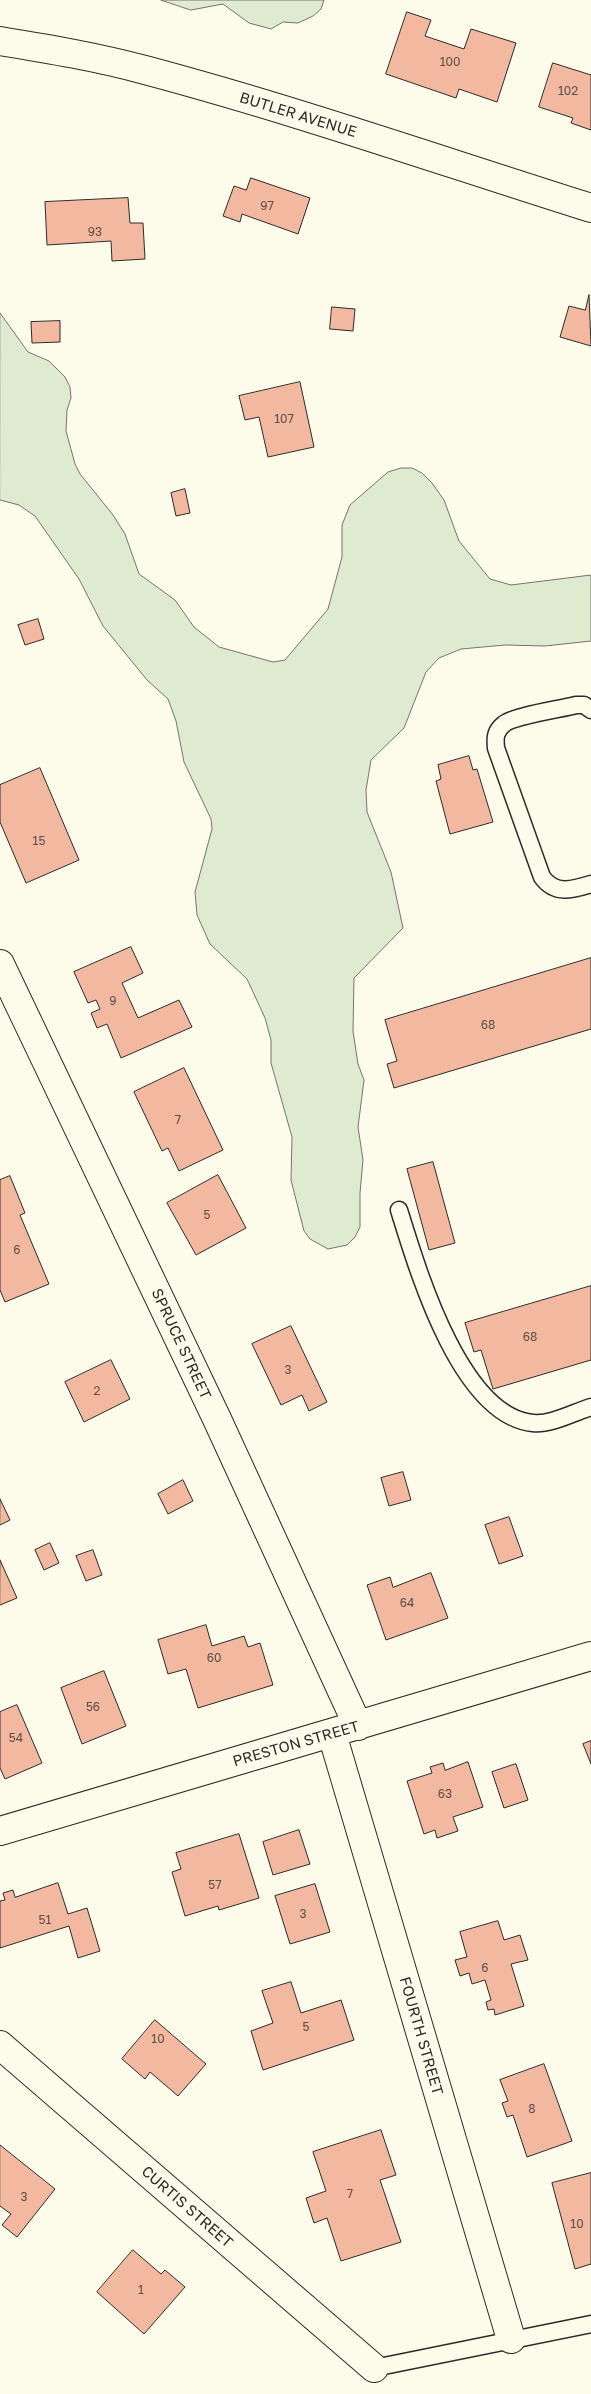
<!DOCTYPE html>
<style>
body{margin:0}
canvas{display:block;background:#fdfbea}
</style>
<canvas width="591" height="2394"></canvas>
<script>
const g = document.querySelector('canvas').getContext('2d');
g.lineJoin = 'round';
function fillPath(path, color) { g.fillStyle = color; g.fill(path, 'evenodd'); }
function strokePath(path, color, width, dash) { g.strokeStyle = color; g.lineWidth = width; g.lineCap = dash ? 'butt' : 'round'; g.setLineDash(dash || []); g.stroke(path); }
function write(font, color, halo, rows, align = 'center') {
  g.font = font + ' "Golos Text",sans-serif'; g.lineWidth = 4; g.setLineDash([]); g.textBaseline = 'middle'; g.strokeStyle = halo; g.fillStyle = color; for (const [text, x, y, turn = 0] of rows) {
    g.save(); g.translate(x, y); g.rotate((+turn || 0) * Math.PI / 180); g.textAlign = isNaN(turn) ? turn : align; if (halo) g.strokeText(text, 0, 0); g.fillText(text, 0, 0); g.restore();
  }
}
const green = new Path2D(`
 M161 0H324L321 9 313 16 298 23 283 22 271 29 249 23 223 4 191 10Z
 M0 313 28 352 49 361 65 377 70 387 71 398 67 410 66 431 75 464 80 474 113 515 125 534 139 574 175 600 194 627 219 647 273 662 285 660 328 609 342 557V525L350 505 388 472 401 468H412L422 473 432 483 444 500 459 541 490 579 511 585 591 575V641L545 646 505 645 461 649 439 658 426 672 404 728 371 760 366 790 367 812 391 872 403 928 354 978 353 1031 358 1064 364 1080 358 1127 363 1160 360 1193V1227L355 1237 347 1245 328 1249 310 1239 304 1231 291 1180 292 1137 271 1063V1040L265 1018 247 979 210 944 197 915 195 892 212 829 211 819 184 762 176 721 168 699 147 680 103 626 79 579 35 516 19 505 0 500Z`);
const building = new Path2D(`
 M407 12 431 20 425 36 464 49 471 29 516 43 497 102 459 89 456 98 386 74Z
 M553 63 591 75V130L571 123 573 118 539 107Z
 M251 178 310 198 298 234 242 214 240 222 223 216 234 186 246 190Z
 M128 198 130 223H143L145 259 112 261 111 241 47 245 45 202Z
 M589 295 591 346 560 337 569 306 585 310Z
 M332 307 355 309 353 331 330 329Z
 M60 321V342L32 343 31 322Z
 M300 382 314 447 268 457 259 417 245 420 239 396Z
 M185 489 190 513 176 516 171 493Z
 M38 619 44 639 25 645 18 625Z
 M469 756 473 770 477 769 493 822 450 834 436 781 441 779 438 765Z
 M40 768 79 860 26 883 0 822V785Z
 M131 947 143 973 122 983 138 1018 179 1000 192 1027 121 1058 107 1024 97 1028 91 1013 100 1009 96 1000 88 1003 74 972Z
 M591 958V1029L394 1088 387 1064 397 1061 385 1020Z
 M184 1068 223 1150 179 1171 168 1148 162 1151 134 1092Z
 M433 1162 455 1243 429 1250 407 1169Z
 M218 1175 246 1228 196 1255 167 1203Z
 M10 1176 25 1213 20 1215 49 1284 5 1302 0 1290V1180Z
 M591 1286V1360L493 1389 481 1350 474 1352 465 1323Z
 M291 1326 327 1402 309 1411 302 1395 281 1405 252 1344Z
 M111 1360 130 1399 84 1422 65 1382Z
 M403 1472 411 1500 389 1506 381 1478Z
 M183 1480 193 1501 168 1514 158 1494Z
 M0 1499 10 1520 0 1525Z
 M509 1517 523 1556 499 1564 485 1525Z
 M50 1543 59 1563 44 1570 35 1550Z
 M93 1550 102 1575 86 1581 76 1556Z
 M0 1560 17 1598 0 1605Z
 M431 1573 448 1618 386 1640 367 1585 390 1577 393 1587Z
 M206 1625 212 1646 244 1636 248 1647 260 1643 273 1685 198 1708 186 1669 168 1674 158 1640Z
 M104 1671 126 1726 82 1744 61 1688Z
 M17 1705 42 1763 5 1779 0 1768V1712Z
 M591 1741V1764L583 1744Z
 M468 1762 483 1807 453 1817 458 1831 437 1838 435 1830 424 1834 407 1781 432 1773 430 1767 443 1763 445 1770Z
 M516 1764 528 1800 504 1808 492 1772Z
 M299 1830 310 1864 273 1875 263 1842Z
 M239 1834 259 1898 219 1910 218 1906 185 1916 172 1872 181 1869 176 1853Z
 M58 1883 68 1914 87 1908 100 1951 78 1958 69 1926 0 1948V1901L5 1900 3 1893 13 1890 15 1897Z
 M315 1884 330 1932 290 1944 275 1896Z
 M498 1921 504 1940 520 1935 528 1960 511 1964 524 2006 495 2015 494 2009 488 2010 486 2002 491 2000 485 1980 472 1984 469 1973 460 1976 455 1960 467 1957 460 1932Z
 M291 1982 301 2013 341 2000 354 2040 263 2070 251 2031 273 2023 262 1991Z
 M155 2020 206 2064 178 2096 150 2072 145 2079 122 2059Z
 M544 2064 572 2141 527 2157 513 2115 507 2117 502 2103 508 2101 500 2080Z
 M381 2130 396 2175 380 2180 401 2242 341 2261 327 2218 314 2223 306 2198 326 2191 313 2152Z
 M0 2145 55 2189 17 2237 2 2225 11 2214 0 2206Z
 M591 2173V2264L575 2269 552 2183Z
 M133 2250 161 2274 165 2270 185 2287 144 2334 97 2292Z`);
const lane = new Path2D(`
 M591 710 584 705H576C561 709 513 716 504 724 495 731 495 738 496 748L542 877C555 895 572 890 591 884
 M399 1210C417 1268 460 1416 533 1423 551 1425 574 1412 591 1407
 M374 2368 591 2324`);
const street = new Path2D(`
 M0 41C49 49 97 57 145 70 295 110 442 161 591 208
 M0 964 217 1419 358 1726
 M332 1734 511 2339
 M0 1831 591 1656
 M0 2045 374 2368`);
const numberNames = [
 ["100",450,62],
 ["102",568,91],
 ["97",267,206],
 ["93",95,232],
 ["107",284,419],
 ["15",39,841],
 ["9",113,1001],
 ["68",488,1025],
 ["7",178,1120],
 ["5",207,1215],
 ["6",17,1250],
 ["68",530,1337],
 ["3",288,1370],
 ["2",97,1391],
 ["64",407,1603],
 ["60",214,1658],
 ["56",93,1707],
 ["54",16,1738],
 ["63",445,1794],
 ["57",215,1885],
 ["3",303,1914],
 ["51",45,1920],
 ["6",485,1968],
 ["5",306,2027],
 ["10",158,2039],
 ["8",532,2109],
 ["7",350,2194],
 ["3",24,2197],
 ["10",577,2224],
 ["1",141,2290]
];
const streetNames = [
 ["BUTLER AVENUE",298,115,17],
 ["SPRUCE STREET",181,1344,65],
 ["PRESTON STREET",296,1744,-16],
 ["FOURTH STREET",421,2036,74],
 ["CURTIS STREET",187,2207,41]
];
fillPath(green, '#deebd1');
strokePath(green, '#74746e', 1);
fillPath(building, '#f2b8a0');
strokePath(building, '#2b2b2b', 1);
strokePath(lane, '#2b2b2b', 19);
strokePath(street, '#2b2b2b', 30);
strokePath(lane, '#fdfbea', 16);
strokePath(street, '#fdfbea', 28);
write('12px', '#5d4e48', null, numberNames);
write('15px', '#2b2b2b', '#fdfbea', streetNames);
</script>
